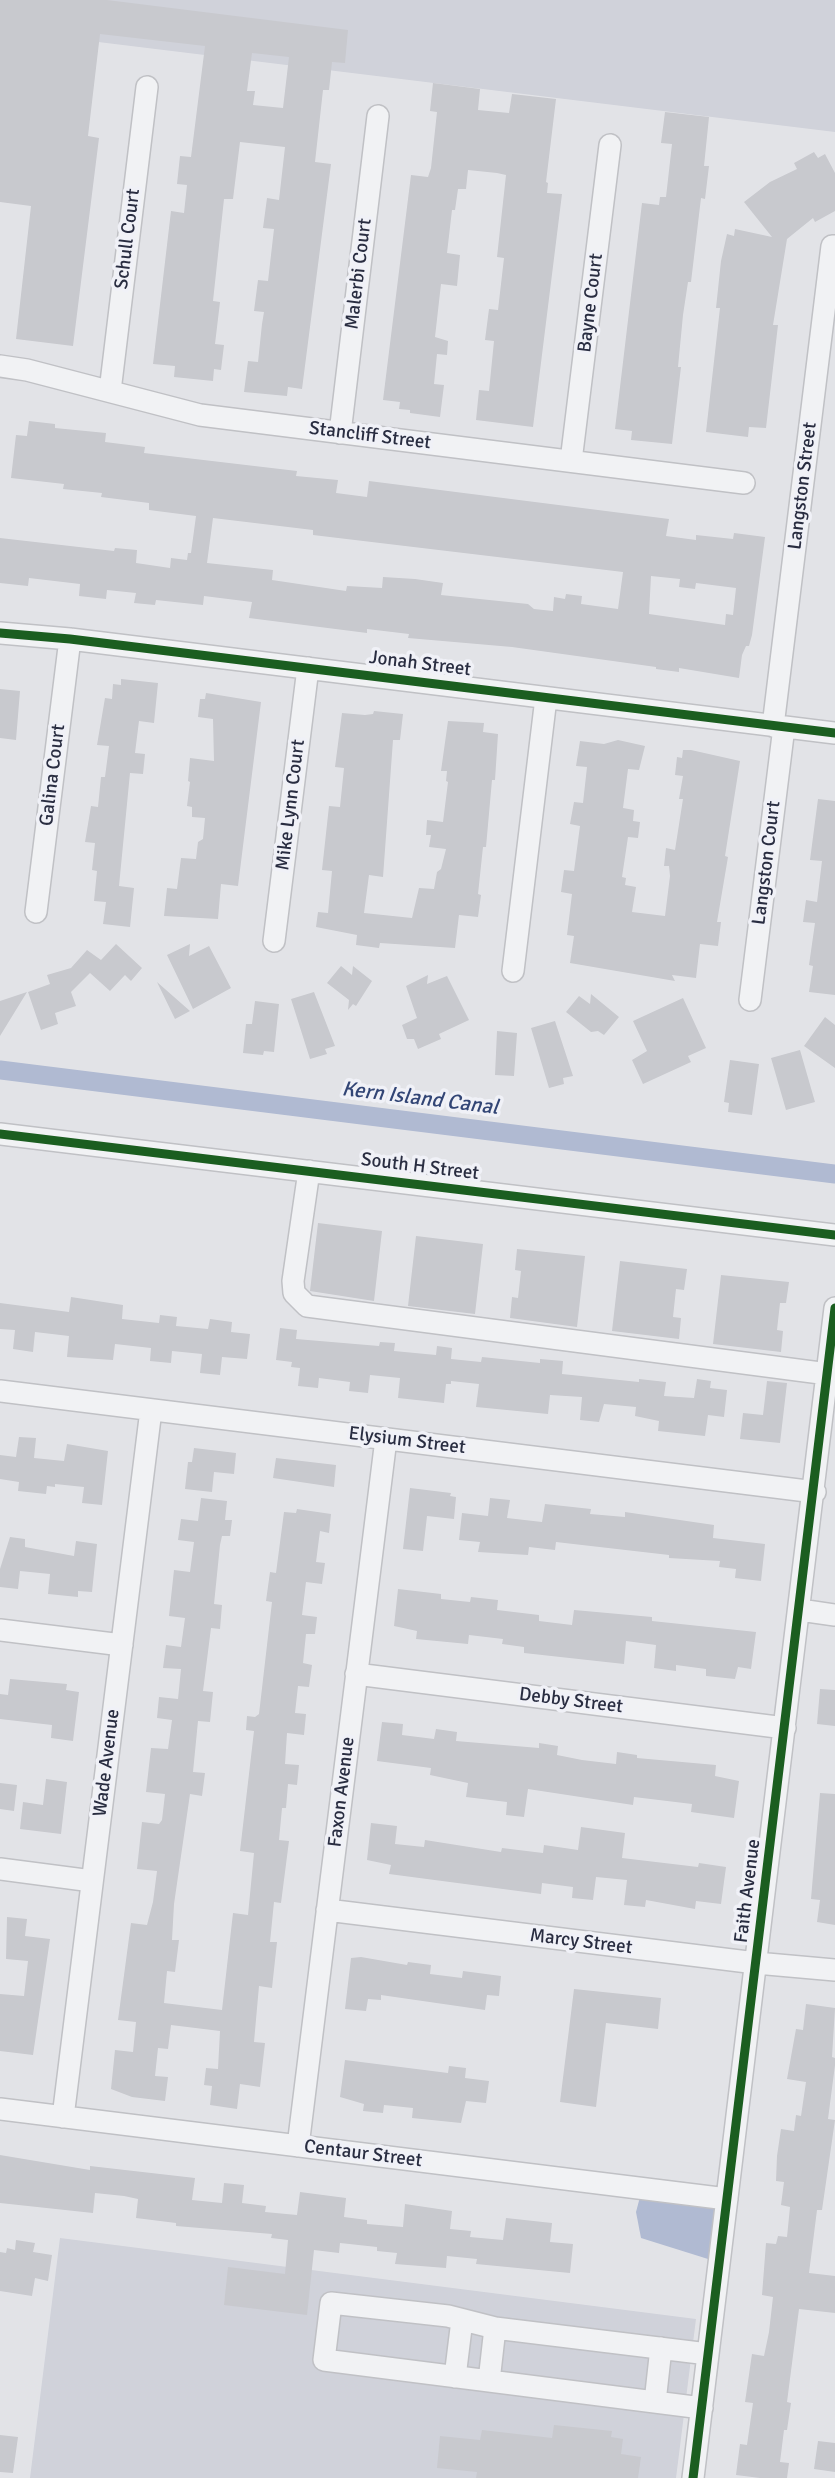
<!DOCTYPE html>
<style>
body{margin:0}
canvas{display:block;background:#e2e3e7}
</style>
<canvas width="835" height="2478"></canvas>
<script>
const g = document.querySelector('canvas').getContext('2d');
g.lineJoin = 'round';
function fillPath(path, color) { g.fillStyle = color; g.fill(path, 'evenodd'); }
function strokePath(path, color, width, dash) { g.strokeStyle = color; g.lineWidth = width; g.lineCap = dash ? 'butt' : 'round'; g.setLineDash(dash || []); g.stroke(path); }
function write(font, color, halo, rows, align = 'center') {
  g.font = font + ' Signika,sans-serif'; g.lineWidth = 7; g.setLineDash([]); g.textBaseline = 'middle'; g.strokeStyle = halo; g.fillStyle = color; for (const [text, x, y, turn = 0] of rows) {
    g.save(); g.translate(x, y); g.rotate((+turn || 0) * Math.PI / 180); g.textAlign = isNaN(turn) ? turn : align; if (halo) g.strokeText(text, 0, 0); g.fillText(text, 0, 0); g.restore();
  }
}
const built = new Path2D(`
 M0 0H835V132L0 30Z
 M60 2238 696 2319 676 2478H30Z`);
const water = new Path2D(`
 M640 2197 718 2203 715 2255 708 2259 641 2238 636 2212Z`);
const canal = new Path2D(`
 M0 1070 835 1174`);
const building = new Path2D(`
 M0 0H107L348 30 345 63 332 62 329 90H323L315 162 331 164 302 389 288 387 287 396 244 392 248 361 258 362 262 324 264 312 254 311 258 280 268 281 274 229 263 228 267 198 279 200 285 147 240 142 233 199H224L213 301 220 302 215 344 224 345 221 370 214 369 213 381 174 377 175 366 153 364 171 211 184 213 187 185 177 184 180 156 191 157 205 46 100 34 88 136 99 138 73 346 16 339 31 206 0 202ZM252 53 289 57 283 108 253 105 255 91H247Z
 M433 83 480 89 478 110 509 113 512 94 556 99 546 182 548 183 547 193 562 194 533 427 476 420 479 390 489 391 494 341 485 340 489 309 498 310 504 258 497 257 506 175 497 173 468 170 466 189H458L455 210H452L447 253 460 255 457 286 441 284 435 337 448 341 447 355 437 354 434 384 444 385 440 417 410 413V410L399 409 400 402 383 400 411 175 428 177 431 168 437 112 430 111Z
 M665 112 709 117 704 166H709L705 199 701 198 691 282H688L683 315 678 367H681L672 444 631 440 632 431 615 429 642 203 659 205 660 197H666L672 144 661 143Z
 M814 152 818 158 825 154 835 173V211L815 222 813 218 787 239 773 325H778L766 428 749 427 748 437 706 432 720 308H716L721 261 727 234 734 236 735 229 772 237 744 202 770 182 797 169 794 163Z
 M29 421 55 424V428L106 433 105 442 145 447 144 453 297 471 296 476 338 480 336 493 367 497 369 481 669 519 666 536 696 540V535L733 539 734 533 765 537 752 635 749 646H746L742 655 739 678 679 668V672L656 669V667L512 647 408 638 409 634 367 629V633L249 618 252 602 204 596 203 605 156 600 155 605 134 603 136 593 107 590 106 599 79 596 80 584 29 578 28 586 0 583V538L114 551 115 548 137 550 136 563 170 568 171 558 187 560 188 553H191L196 516 149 510V503L101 497 102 493 63 489 64 484 11 478 16 435 27 436ZM213 518 313 530V535L623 572 618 609 581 604 582 596 566 594 565 599 554 597 553 611 534 609 528 604 441 595 443 583 415 579 383 577 382 588 347 586 346 591 272 580 273 570 207 563ZM651 576 680 579 679 587 695 589 696 583 736 588 733 615 726 614 725 625 649 614Z
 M121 679 158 683 154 723 139 721 135 753 145 754 143 774 130 773 119 886 134 888 130 927 103 924 106 902 94 901 97 871 92 870 95 843 85 842 91 806 98 807 101 777H105L109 746 97 745 105 698 112 699 113 684 121 685Z
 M0 689 20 691 16 740 0 738Z
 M206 693 261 702 238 886 221 884 218 919 164 916 167 888 177 889 181 858 196 859 198 842 203 839 205 818 192 817V807L187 806 190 782 188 781 190 758 214 761 213 719 198 717 200 699H205Z
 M374 711 403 714 400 740H393L383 877 369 875 364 913 412 918 419 888 434 889 437 872 441 869 446 849 429 847 431 835H426L427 820 443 822 448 782 446 781 447 771H441L448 721 484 723 483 732 498 734 495 780H492L486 847H483L478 894 481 895 478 917 459 915 455 948 380 943 379 948 356 945 357 935 316 927 318 912 328 913 332 871 322 870 329 806 340 807 344 768 335 767 342 713 365 715 373 714Z
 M618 740 645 746 639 770 628 769 623 808 634 810 633 821 640 822 638 838 628 837 622 877 626 878 625 885 636 887 632 912 665 916 670 876 669 866H664L666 848 675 850 683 799H679L683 776 675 775 677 757 682 758 683 750H691L740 761 725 856 728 857 717 922H721L718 946 700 944 696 978 672 975 675 981 570 963 574 936 567 935 572 894 561 892 564 870 574 871 580 826 570 824 574 802 583 803 587 767 576 766 580 741 604 744Z
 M818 799 835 801V995L809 992 813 966 809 965 815 923 803 922 806 900 817 902 822 861 810 860Z
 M116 944 142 968 131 981 125 975 110 991 90 973 71 992 76 1006 55 1013 58 1024 41 1030 28 992 50 984 47 975 71 968 87 950 101 960Z
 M190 944 189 956 209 946 231 988 193 1009 167 955Z
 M341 966 352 975 353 966 372 981 356 1006 353 1004 348 1010 349 1000 327 983Z
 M428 975 427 984 447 976 469 1020 439 1034 441 1039 418 1049 414 1039H407L402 1025 417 1018 406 986Z
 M157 982 190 1011 175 1019Z
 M27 992 0 1036V1001Z
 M314 992 335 1046 325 1049 327 1054 310 1059 291 999Z
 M591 994 619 1017 604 1035 598 1031 591 1032 566 1012 579 996 590 1004Z
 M683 998 706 1048 688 1056 691 1062 643 1084 632 1060 647 1051 633 1021Z
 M255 1001 279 1004 274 1052 264 1051 263 1055 243 1053 246 1024H252Z
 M825 1017 835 1025V1068L804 1046Z
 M555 1021 573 1076 563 1078 564 1084 549 1088 531 1028Z
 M497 1031 517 1033 514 1076 495 1075Z
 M800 1050 815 1102 786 1110 771 1058Z
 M730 1060 759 1064 752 1115 728 1112 729 1103 724 1102Z
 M318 1223 382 1231 374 1301 310 1291Z
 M416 1236 483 1244 475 1314 408 1306Z
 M517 1249 585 1256 577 1327 510 1318 512 1297 518 1298 521 1271 515 1270Z
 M620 1261 687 1269 684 1290 676 1289 673 1317 681 1318 679 1339 612 1331Z
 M721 1275 789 1282 786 1303H780L777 1330 783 1331 781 1352 713 1344Z
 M71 1297 123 1305 122 1319 159 1323 160 1315 177 1317 176 1326 208 1329 210 1319 232 1322 231 1332 250 1334 247 1359 222 1357 220 1375 200 1373 202 1354 172 1351 171 1363 150 1361 151 1348 115 1344 113 1360 67 1357 69 1336 35 1332 33 1352 13 1349 15 1330 0 1329V1303L69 1312Z
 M280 1328 297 1330 296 1339 379 1346 380 1342 395 1343 394 1351 436 1355 437 1346 452 1348 451 1359 481 1362 482 1357 540 1363V1359L563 1361 562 1374 639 1382V1379L666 1382 664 1396 694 1398 697 1379 711 1381 710 1388 727 1390 724 1417 708 1415 705 1436 658 1431 659 1421 635 1416 636 1407 604 1404 599 1422 580 1420 582 1397 550 1395 548 1414 476 1407 479 1384 451 1381V1384H446L444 1403 398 1398 400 1378 370 1375 368 1393 349 1391 350 1382 319 1378 318 1388 298 1386 300 1368 291 1367 292 1362 276 1360Z
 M767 1381 787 1383 780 1443 740 1439 743 1413 763 1415Z
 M19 1437 36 1438 34 1458 64 1461 67 1444 108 1451 102 1505 82 1503 84 1487 55 1484V1487L47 1486 46 1494 18 1491 19 1482 0 1479V1455L16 1457Z
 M194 1448 236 1453 234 1474 214 1472 212 1492 185 1489 188 1462H192Z
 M276 1458 336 1465 334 1487 273 1478Z
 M410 1488 451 1493 450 1496 456 1497 454 1519 427 1516 423 1551 403 1549Z
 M201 1498 227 1501 225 1520H232L230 1536H222L220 1545 214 1604 222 1605 220 1629 211 1628 203 1691 213 1692 210 1722 198 1721 193 1772 205 1773 202 1796 190 1794 174 1904 172 1940H179L175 1972 167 1971 164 2003 222 2010 233 1913 248 1915 254 1853 240 1851 254 1731 246 1730 247 1716 255 1717 259 1714 272 1602 266 1601 270 1572 276 1573 284 1512 296 1513 297 1509 331 1514 329 1533 320 1531 316 1562 325 1563 322 1584 306 1582 302 1615 317 1617 315 1634H306L303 1663 312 1665 309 1687 298 1686 295 1713 306 1714 304 1735 287 1733 285 1764 299 1765 297 1785 288 1784 286 1808H282L279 1840 289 1841 281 1903 274 1902 270 1942H277L272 1988 259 1986 254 2042 265 2043 260 2087 240 2084 237 2109 210 2105 212 2086 204 2085 206 2068 218 2069 220 2031 171 2025 168 2049 158 2048 155 2076 168 2077 165 2101 132 2097 111 2089 115 2050 133 2052 136 2022 118 2020 131 1923 147 1925 153 1902 157 1871 137 1869 142 1822 159 1824 162 1820 165 1794 146 1792 151 1748 168 1749 172 1720 157 1718 159 1697 178 1699 181 1669 163 1668 166 1645 181 1647 185 1618 169 1616 174 1570 190 1572 194 1542 178 1540 181 1519 198 1521Z
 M490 1498 510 1500 507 1518 542 1522 545 1504 591 1509 590 1514 625 1517V1512L714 1525 713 1538 765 1544 761 1581 735 1578 736 1569 719 1567 720 1561 669 1558V1555L556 1542 555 1550 529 1547 528 1555 478 1552 480 1542 459 1540 462 1513 488 1516Z
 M10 1537 25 1539V1547L74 1556 76 1541 97 1544 92 1592 78 1591V1597L48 1594 50 1574 20 1571 18 1589 0 1587V1569Z
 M398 1589 441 1594V1599L470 1602 471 1597 498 1600 497 1610 539 1615V1621L572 1625 574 1610 652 1617V1621L756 1632 751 1669 738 1667 735 1679 706 1676V1669L676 1665V1671L654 1668 656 1645 626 1641 624 1664 524 1653V1647L502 1644 503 1639 469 1635 468 1644 416 1639 417 1631 394 1626Z
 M10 1679 67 1684 66 1690 79 1692 73 1741 51 1738 52 1725 0 1719V1694L8 1695Z
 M820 1689 835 1690V1726L817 1724Z
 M382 1722 403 1724 402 1735 434 1739 436 1729 457 1732 456 1741 539 1748V1743L558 1746 557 1755 582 1760 616 1764 617 1752 637 1755V1758L716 1765 715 1776 739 1781 734 1818 691 1812 692 1804 634 1797 633 1805 528 1789 524 1817 506 1815 507 1802 466 1797 468 1783 430 1775 431 1768 377 1761Z
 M46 1779 67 1782 61 1834 20 1829 23 1802 43 1805Z
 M0 1783 17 1785 14 1811 0 1809Z
 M820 1793 835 1794V1925L817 1922 820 1900 811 1899Z
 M371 1823 397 1826 395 1844 424 1847 425 1840 501 1852 502 1848 543 1853 544 1845 578 1850 581 1827 625 1833 622 1858 698 1867 699 1863 726 1867 721 1904 696 1901 695 1909 646 1900 645 1907 624 1905 627 1880 596 1877 593 1900 572 1898 573 1887 542 1883 541 1894 389 1874 391 1865 367 1860Z
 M7 1917 27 1919 25 1936 50 1939 33 2055 0 2051V1994L24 1996 28 1961 6 1959Z
 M361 1957 407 1965 408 1962 431 1965 430 1974 462 1978 463 1971 501 1976 499 1996 487 1995 485 2010 381 1995V2000L368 1999 366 2011 345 2009 351 1958Z
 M574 1989 661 1998 658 2029 606 2023 596 2107 560 2102Z
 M806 2004 835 2008 832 2057 835 2058V2065L828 2119 835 2120 822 2210H817L809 2273 835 2276V2313L799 2309 787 2402 791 2403 787 2430H784L780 2462 789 2463 787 2478H760L736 2475 740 2444 747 2445 753 2403 745 2402 752 2354 764 2356 769 2332 773 2297 762 2295 766 2243 776 2244 778 2236 787 2237 790 2207 781 2205 784 2182 776 2181 777 2156 781 2129 794 2131 796 2115 801 2116 806 2082 787 2079 796 2029 803 2030Z
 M345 2060 448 2073 449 2066 466 2068 465 2078 489 2081 486 2103 466 2101 461 2123 412 2118 413 2108 384 2105 383 2113 363 2111 364 2104 340 2097Z
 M0 2155 90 2170V2166L195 2178 192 2200 222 2203 224 2183 244 2185 242 2203 266 2206 265 2212 297 2215 300 2192 346 2198 344 2217 367 2220V2224L403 2227 405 2204 452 2211 450 2229 471 2231 470 2237 503 2240 506 2218 552 2223 550 2242 573 2244 570 2273 476 2264 477 2259 447 2256 446 2268 395 2264 397 2253 377 2251V2247L340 2243 339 2253 314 2250 307 2315 224 2305 228 2267 285 2274 288 2240 271 2238 272 2234 176 2226V2223L136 2218 138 2199 124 2196 95 2193 93 2213 0 2203Z
 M16 2240 35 2243 33 2252 52 2255 48 2281 35 2278 32 2296 0 2291V2252L6 2253 7 2248 15 2250Z
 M554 2425 612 2431 611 2437 623 2439 621 2454 641 2457 638 2478H476L477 2472 437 2468 440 2436 480 2440 482 2430 552 2438Z
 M0 2435 18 2437 13 2473 0 2472Z
 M818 2441 835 2443V2472L814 2469Z`);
const minor = new Path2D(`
 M0 366 27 370 200 415 744 483
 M110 391 147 87
 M340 433 378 116
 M571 461 610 145
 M0 633 70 639 835 733
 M773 726 832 246H835
 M36 912 70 639
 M274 941 308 668
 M513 971 546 698
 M750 1000 784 727
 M0 1134 835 1235
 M309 1171 293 1281 294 1293 307 1306 828 1374
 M0 1391 815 1492
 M800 1610 835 1615
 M0 1630 122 1645
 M356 1674 785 1728
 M0 1869 92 1881
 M327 1910 756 1963 835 1970
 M0 2109 727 2199
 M63 2117 151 1410
 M298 2146 386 1439
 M455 2377 462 2320
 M489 2381 495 2328
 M655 2402 661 2348
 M702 2408 324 2360 331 2303 448 2316 495 2328 708 2354
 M693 2478 835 1308`);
const cycleway = new Path2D(`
 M0 633 70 639 835 733
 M0 1134 835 1235
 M693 2478 835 1308`);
const streetNames = [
 ["Schull Court",128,239,-83],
 ["Malerbi Court",359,274,-83],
 ["Bayne Court",591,303,-83],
 ["Stancliff Street",370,436,7],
 ["Langston Street",803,486,-83],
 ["Jonah Street",420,664,7],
 ["Galina Court",53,775,-83],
 ["Mike Lynn Court",291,805,-83],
 ["Langston Court",767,863,-83],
 ["South H Street",420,1167,7],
 ["Elysium Street",407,1441,7],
 ["Debby Street",571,1701,7],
 ["Wade Avenue",107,1763,-83],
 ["Faxon Avenue",342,1792,-83],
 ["Faith Avenue",748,1891,-83],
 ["Marcy Street",581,1942,7],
 ["Centaur Street",363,2154,7]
];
const waterNames = [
 ["Kern Island Canal",420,1099,7]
];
fillPath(built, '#d0d2da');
fillPath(water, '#b0bad2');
strokePath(canal, '#b0bad2', 19);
fillPath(building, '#c8c9ce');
strokePath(minor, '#c0c1c5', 24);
strokePath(minor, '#f1f2f4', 21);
strokePath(cycleway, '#1b5e20', 9);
write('19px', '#292d41', '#f0f1f7', streetNames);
write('italic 21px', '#324575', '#f0f1f7', waterNames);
</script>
